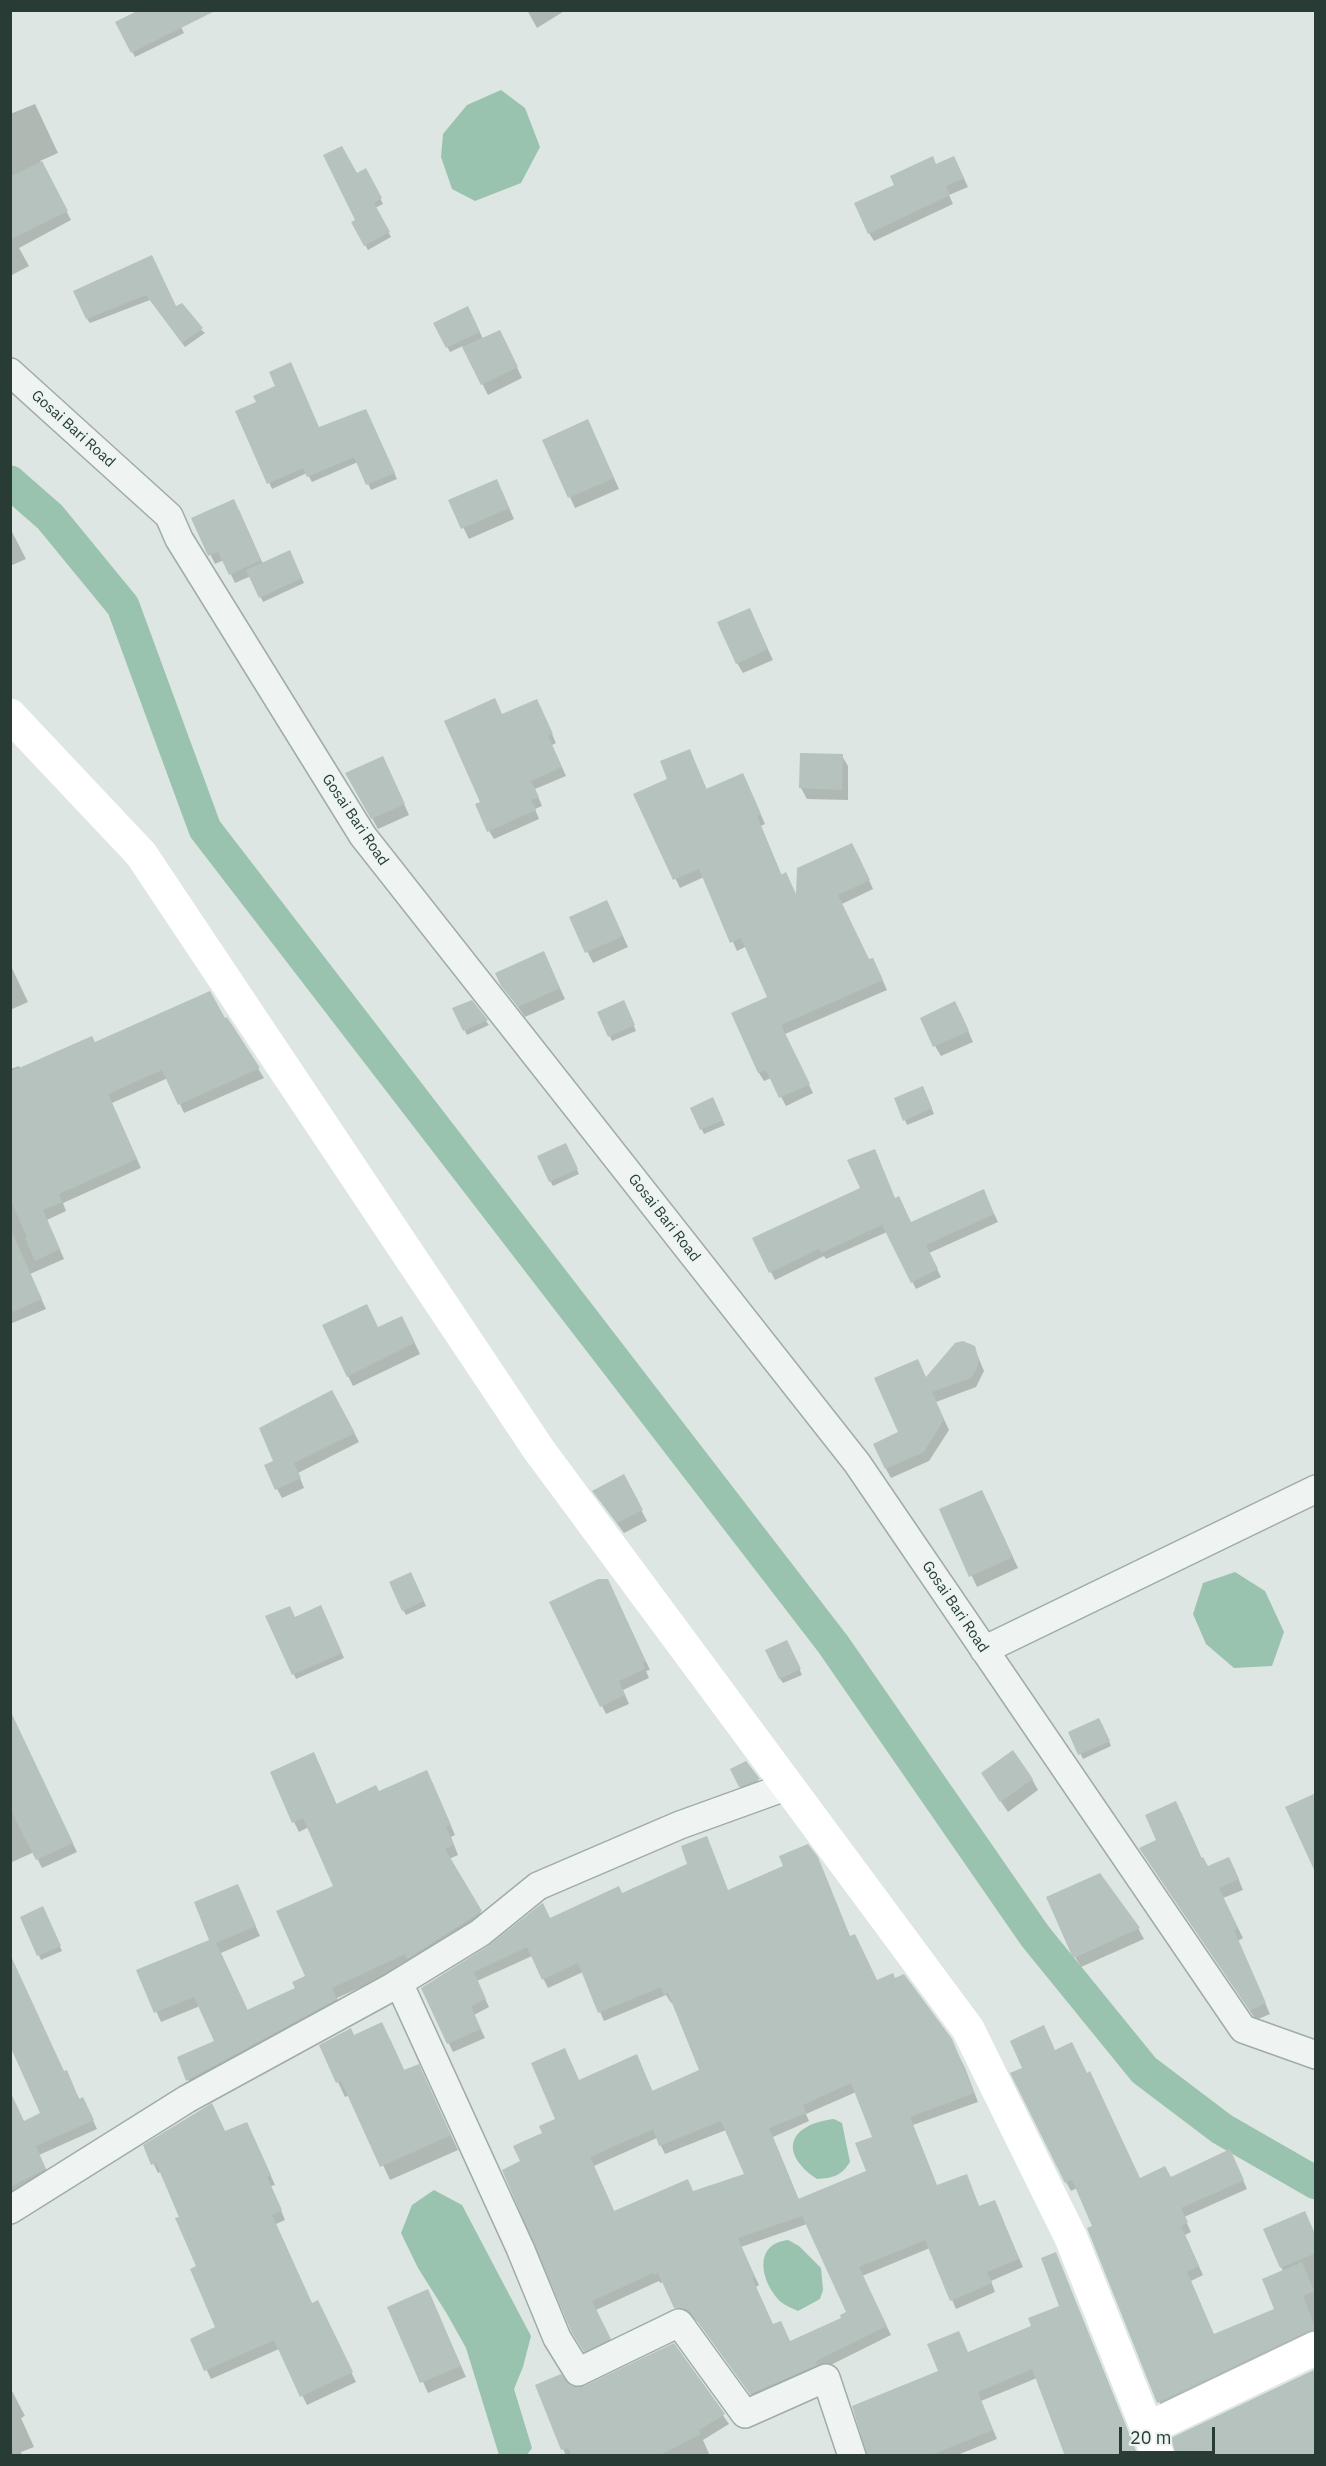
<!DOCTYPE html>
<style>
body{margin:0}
#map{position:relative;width:1326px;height:2466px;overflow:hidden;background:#dde6e2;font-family:"IBM Plex Sans",sans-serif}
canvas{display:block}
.frame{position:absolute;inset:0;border:12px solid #283b34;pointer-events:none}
.scale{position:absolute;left:1119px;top:2427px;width:96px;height:27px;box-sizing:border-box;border:3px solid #283b34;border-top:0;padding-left:8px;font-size:18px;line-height:21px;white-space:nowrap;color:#283b34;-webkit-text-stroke:4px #ecf4f0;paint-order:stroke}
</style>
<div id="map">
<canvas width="1326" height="2466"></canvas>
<div class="frame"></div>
<div class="scale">20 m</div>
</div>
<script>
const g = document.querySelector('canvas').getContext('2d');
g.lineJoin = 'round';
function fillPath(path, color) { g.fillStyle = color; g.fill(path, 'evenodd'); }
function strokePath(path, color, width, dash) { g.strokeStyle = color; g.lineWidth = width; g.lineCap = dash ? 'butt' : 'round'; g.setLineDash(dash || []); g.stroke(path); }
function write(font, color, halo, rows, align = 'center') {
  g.font = font + ' "IBM Plex Sans",sans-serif'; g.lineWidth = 4.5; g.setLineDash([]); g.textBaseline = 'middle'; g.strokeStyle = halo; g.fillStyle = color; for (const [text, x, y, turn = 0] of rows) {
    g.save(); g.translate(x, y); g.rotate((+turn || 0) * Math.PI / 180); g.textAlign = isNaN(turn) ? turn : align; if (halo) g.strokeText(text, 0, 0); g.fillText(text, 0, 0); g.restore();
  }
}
const water = new Path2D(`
 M501 90 525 108 540 147 521 183 475 201 452 189 441 157 443 134 467 105Z
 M1235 1572 1265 1591 1284 1632 1272 1666 1234 1668 1206 1644 1193 1614 1203 1583Z
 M834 2119 842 2123 850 2162C841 2176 833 2178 817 2179 777 2152 790 2124 834 2119Z
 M434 2190 462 2205 531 2336 523 2367 514 2389 532 2448 527 2455H499L466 2348 447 2314 418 2268 401 2233 412 2205Z
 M788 2240 799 2246 821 2268 823 2290 820 2299 798 2311C792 2308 786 2306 781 2302 761 2283 752 2244 788 2240Z`);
const shadow = new Path2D(`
 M173 10 184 33 135 57 117 22Z
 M527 10H566L537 28Z
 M35 104 58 153 40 161 71 220 19 248 29 266 10 276V114Z
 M954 157 968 187 949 195 953 204 874 241 869 233 936 165Z
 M366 170 383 204 375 208 391 237 368 250 353 223 357 220V175Z
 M152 257 176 308 205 333 185 347 150 300 90 323 87 319Z
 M471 313 483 339 505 342 522 378 488 395 463 346 450 352 435 323Z
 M258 402 319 428 369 417 397 479 371 490 358 462 312 482 307 473 272 489 237 412Z
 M588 421 619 489 575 508 544 441Z
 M502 491 514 519 469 539 450 501Z
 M239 510 263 564 292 557 304 583 263 602 251 576 235 583 224 560 215 564 193 519Z
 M10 528 26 559 10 566Z
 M749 609 773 660 743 673 737 663Z
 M541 709 556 743 552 745 566 776 535 789 542 806 535 809 539 819 494 839 489 831 482 803Z
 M842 756 848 766V800L807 799 801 788Z
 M694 760 707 790 743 774 765 824 761 826 782 876 797 898 857 853 873 889 842 904 869 961 873 959 887 990 785 1034 813 1093 786 1106 771 1078 764 1081 759 1073 733 1013 769 998 747 946 737 951 704 877 680 888 635 795 669 780Z
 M388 768 409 815 378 829 347 773Z
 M612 912 628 947 593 963 571 918Z
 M10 964 28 1002 10 1010Z
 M549 964 565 999 525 1017 502 985Z
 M471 1001 489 1025 467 1035 454 1009Z
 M626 1007 636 1031 612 1041 599 1013Z
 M961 1014 973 1042 941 1056 935 1046Z
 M227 1019 264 1078 184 1113 168 1078 112 1103 141 1168 63 1203 66 1211 47 1220 64 1259 30 1274 46 1309 10 1324V1069L19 1066 21 1069 95 1044Z
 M925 1092 934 1114 907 1125 905 1120Z
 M715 1104 725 1125 704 1134 692 1109Z
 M568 1150 579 1174 553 1186 550 1181Z
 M862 1189 895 1199 911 1223 987 1199 998 1222 929 1253 941 1277 916 1289 887 1232 826 1259 824 1256 775 1280 754 1239Z
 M407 1327 420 1354 353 1386 348 1376 378 1329Z
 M974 1347 984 1371 976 1387 936 1402 949 1430 929 1461 891 1478 886 1469 926 1379Z
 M337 1400 359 1442 298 1473 304 1488 282 1498 277 1489 275 1461Z
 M623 1476 647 1521 624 1533 601 1502Z
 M982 1491 1018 1568 977 1587 941 1510Z
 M413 1578 426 1606 406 1615 403 1610Z
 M612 1589 650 1670 646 1671 649 1678 623 1690 629 1704 606 1714 551 1602Z
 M323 1612 344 1658 296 1679 267 1617 295 1618Z
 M790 1647 802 1675 783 1683 780 1679Z
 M10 1712 77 1852 42 1868 34 1852 10 1863Z
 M1102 1724 1111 1746 1083 1759 1070 1733Z
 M746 1763 764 1790 746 1797 740 1786Z
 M319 1764 337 1805 379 1793 432 1782 455 1835 451 1837 458 1855 449 1859 486 1922 412 1964 337 1998 342 2009 193 2090 178 2058 216 2042 200 2006 161 2022 138 1971 211 1941 238 1886 260 1936 221 1953 248 2011 297 1989 307 1977 335 1886 309 1827 299 1832 294 1822Z
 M1032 1779 1038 1790 1008 1812 989 1784Z
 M1181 1812 1202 1859 1208 1867 1234 1868 1243 1890 1223 1898 1243 1938 1238 1941 1270 2014 1256 2020 1146 1858Z
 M707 1837 728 1892 850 1937 877 1982 951 2040 965 2068 978 2102 913 2125 937 2187 966 2176 980 2208 995 2202 1023 2267 991 2281 995 2292 956 2309 930 2248 862 2276 891 2335 756 2402 698 2322 692 2317H680L664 2282 660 2283 659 2281 596 2310 614 2348 590 2359 572 2330 522 2162 557 2120 579 2081 637 2056 653 2092 701 2071 673 2002 671 2003 666 1995 604 2021 583 1972 548 1988 532 1956 477 1981 489 2007 474 2015 485 2038 453 2052 422 1989 550 1919 622 1895 689 1865ZM856 2092 874 2138 868 2172 799 2200 773 2137 809 2121 806 2114ZM726 2130 746 2175 694 2193 615 2213 594 2166 657 2138 665 2154ZM807 2224 848 2312 843 2318 790 2342 773 2326 756 2287 759 2285 741 2247Z
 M45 1913 62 1951 41 1960 22 1918Z
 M1138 1928 1144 1939 1081 1967 1075 1957Z
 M354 2036 390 2039 405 2072 418 2066 458 2150 390 2180 350 2095 345 2097 321 2046Z
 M1056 2051 1140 2180 1171 2179 1234 2160 1247 2189 1184 2217 1191 2232 1185 2235 1203 2275 1191 2281 1214 2335 1276 2310 1283 2271 1265 2230 1316 2236V2339L1163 2411 1089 2229 1094 2227 1077 2188 1071 2191 1066 2182Z
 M65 2073 80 2100 87 2107 97 2129 39 2155 50 2178 10 2195V2128L42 2114Z
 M251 2132 275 2185 271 2186 285 2220 276 2224 312 2305 322 2311 356 2382 307 2405 279 2349 211 2379 192 2340 217 2328 181 2217 161 2172 158 2173 145 2146 225 2133Z
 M1056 2254 1138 2456 1037 2378 981 2401 997 2439 955 2456H869L940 2372 968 2353 1033 2326 1061 2307Z
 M428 2291 466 2377 428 2393 389 2307Z
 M674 2345 729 2424 703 2440 710 2456H566L537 2385 585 2388Z
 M10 2387 25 2416 21 2418 34 2447 21 2452 22 2456H10Z`);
const canal = new Path2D(`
 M10 482 50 517 123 606 205 829 833 1644 1035 1936 1144 2070 1222 2129 1316 2183`);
const building = new Path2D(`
 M139 10H217L131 53 115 22Z
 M342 146 357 173 366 168 382 198 374 203 390 232 364 246 351 222 355 220 323 155Z
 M933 156 936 164 954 156 964 178 946 186 950 195 868 234 854 203 894 185 890 176Z
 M42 161 68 211 10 240V177Z
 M152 255 176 306 182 303 203 328 182 343 146 295 86 319 73 291Z
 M468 306 480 332 446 348 433 323Z
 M500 330 518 367 481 385 462 347Z
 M291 362 319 427 366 409 395 473 366 485 354 457 307 477 303 468 267 484 235 411 256 402 253 396 275 386 269 372Z
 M588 419 614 478 568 498 542 440Z
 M497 479 509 508 461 529 448 500Z
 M234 499 261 560 229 575 218 552 208 556 191 518Z
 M290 550 302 578 259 598 246 570Z
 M750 608 768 649 736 664 717 622Z
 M495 698 502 714 537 699 553 734 548 736 562 767 531 781 539 797 531 800 536 810 487 832 475 804 480 802 444 721Z
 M690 749 706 789 743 773 761 814 757 816 781 875 786 872 796 894 797 868 852 843 870 880 838 895 869 959 873 958 883 980 781 1025 810 1084 779 1098 766 1070 758 1073 731 1013 767 997 741 938 730 943 699 869 673 880 633 794 667 779 660 761Z
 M800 753 843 754 842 790 799 788Z
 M383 756 405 804 371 819 345 773Z
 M607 900 623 936 585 953 569 917Z
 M544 951 560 988 518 1007 501 986 495 973Z
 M210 991 225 1018 227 1017 260 1068 178 1105 162 1070 108 1094 137 1159 59 1194 62 1202 43 1210 60 1249 35 1261 25 1238 27 1237 10 1199V1072L92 1036 95 1042Z
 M472 1000 488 1020 463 1031 452 1008Z
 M624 1000 635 1025 608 1037 597 1012Z
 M955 1001 969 1031 933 1047 920 1018Z
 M923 1086 932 1108 903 1121 894 1098Z
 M713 1097 723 1120 700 1130 690 1108Z
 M566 1143 578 1169 549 1182 537 1156Z
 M875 1149 895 1198 899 1196 911 1222 984 1189 994 1214 926 1245 938 1269 911 1283 882 1225 821 1253 819 1249 769 1273 752 1238 860 1188 847 1160Z
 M10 1228 42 1299 10 1313Z
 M367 1304 378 1327 402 1316 415 1343 347 1377 322 1325Z
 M963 1341 975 1346 979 1361 976 1370 971 1378 932 1392 944 1419 924 1452 885 1469 873 1444 898 1432 874 1378 918 1359 926 1377 955 1343Z
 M332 1390 355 1433 294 1463 301 1478 275 1490 264 1465 273 1461 259 1428Z
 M624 1474 643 1510 617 1523 592 1491Z
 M982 1490 1013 1557 969 1577 939 1509Z
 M411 1572 424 1601 402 1611 389 1582Z
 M598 1579H608L646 1662 643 1663 645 1669 619 1681 625 1695 600 1707 549 1602Z
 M321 1605 342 1653 292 1675 265 1616 290 1606 295 1617Z
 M787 1640 801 1669 779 1679 765 1650Z
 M10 1710 73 1843 36 1860 10 1809Z
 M1099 1718 1110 1741 1078 1755 1068 1732Z
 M1013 1750 1033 1779 1000 1802 981 1773Z
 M314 1752 336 1804 376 1785 379 1791 427 1770 451 1825 446 1827 454 1845 445 1849 482 1911 407 1959 405 1954 332 1988 337 1999 186 2081 177 2057 214 2041 194 1997 154 2013 136 1970 209 1940 194 1902 238 1884 256 1926 216 1943 247 2010 295 1988 292 1982 305 1976 276 1911 333 1886 303 1818 292 1823 270 1772Z
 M746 1761 760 1779 739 1787 730 1769Z
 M1316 1793V1874L1285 1807Z
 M1176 1801 1201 1858 1203 1857 1208 1866 1229 1857 1239 1879 1219 1888 1238 1928 1234 1930 1266 2003 1250 2011 1139 1848 1156 1840 1145 1815Z
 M707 1836 728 1890 783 1866 779 1856 808 1844 818 1857 850 1936 855 1934 877 1980 893 1973 895 1978 904 1974 952 2039 974 2093 910 2117 937 2185 967 2174 979 2206 995 2200 1019 2259 987 2272 992 2283 950 2301 925 2240 859 2267 887 2326 816 2361 817 2365 750 2394 692 2314 686 2309 674 2308 658 2273 654 2275 653 2273 592 2301 611 2339 584 2352 571 2331 502 2170 520 2161 513 2146 542 2133 539 2126 555 2119 531 2063 565 2048 579 2080 637 2054 652 2091 699 2070 668 1993 664 1995 661 1987 598 2013 578 1963 542 1980 527 1947 474 1972 486 1999 471 2006 481 2029 447 2044 421 1988 488 1946 541 1904 543 1903 550 1918 619 1886 622 1893 687 1864 681 1846ZM851 2083 872 2137 855 2143 866 2171 798 2199 769 2128 806 2113 803 2105ZM721 2121 744 2174 693 2191 688 2179 614 2211 590 2157 653 2129 659 2146ZM802 2216 846 2312 840 2315 841 2318 790 2341 781 2321 773 2324 752 2278 755 2277 738 2238Z
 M1100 1873 1140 1928 1073 1958 1046 1897Z
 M43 1906 61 1946 37 1956 20 1917Z
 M10 1954 64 2071 67 2070 79 2099 83 2097 94 2120 36 2146 46 2169 10 2187V2091L24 2121 40 2113 10 2046Z
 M382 2022 404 2070 419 2064 451 2135 380 2167 341 2081 336 2083 319 2045 351 2028 354 2035Z
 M1044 2025 1055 2050 1072 2042 1087 2073 1090 2071 1140 2178 1165 2166 1171 2177 1230 2149 1244 2180 1181 2208 1188 2222 1181 2226 1199 2266 1187 2272 1214 2334 1274 2309 1262 2279 1302 2262 1314 2291 1303 2296 1316 2330 1308 2331 1157 2403 1087 2228 1092 2226 1072 2180 1065 2183 1010 2073 1022 2068 1010 2041Z
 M212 2103 225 2131 247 2122 271 2175 267 2177 282 2210 272 2215 312 2303 318 2300 353 2372 300 2397 274 2340 204 2371 190 2339 215 2327 190 2269 196 2266 175 2218 179 2217 156 2163 151 2165 143 2145Z
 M1305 2211 1316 2236V2253L1280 2268 1263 2229Z
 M1056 2252 1138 2456H1065L1032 2369 978 2392 993 2430 929 2456H867L852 2406 938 2371 927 2344 959 2331 968 2352 1031 2326 1028 2318 1059 2306 1041 2258Z
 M428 2289 461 2366 420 2383 387 2307Z
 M674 2343 725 2414 699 2430 701 2434 658 2456H572L568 2448 561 2450 535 2385 561 2374 571 2386H584Z
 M1316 2369V2456H1176L1171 2438Z`);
const street = new Path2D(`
 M10 372 169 516 179 539 363 836 857 1463 1243 2029 1316 2055
 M984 1650 1316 1489
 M399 1983 520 2248 557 2338 578 2372 679 2323 745 2414 826 2378 852 2456
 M10 2210 187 2099 392 1987 480 1933 538 1886 680 1825 788 1786`);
const secondary = new Path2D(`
 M10 715 141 854 539 1450 968 2029 1071 2238 1158 2456
 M1149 2428 1316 2348`);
const streetNames = [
 ["Gosai Bari Road",73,429,42],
 ["Gosai Bari Road",355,820,56],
 ["Gosai Bari Road",664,1218,52],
 ["Gosai Bari Road",955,1607,56]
];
fillPath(water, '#9ac3af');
fillPath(shadow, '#0003');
strokePath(canal, '#9ac3af', 33);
fillPath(building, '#b5c2bd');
strokePath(street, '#9faca7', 30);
strokePath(street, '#eff4f3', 27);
strokePath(secondary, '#fff', 33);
write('15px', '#283b34', '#ecf4f0', streetNames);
</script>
